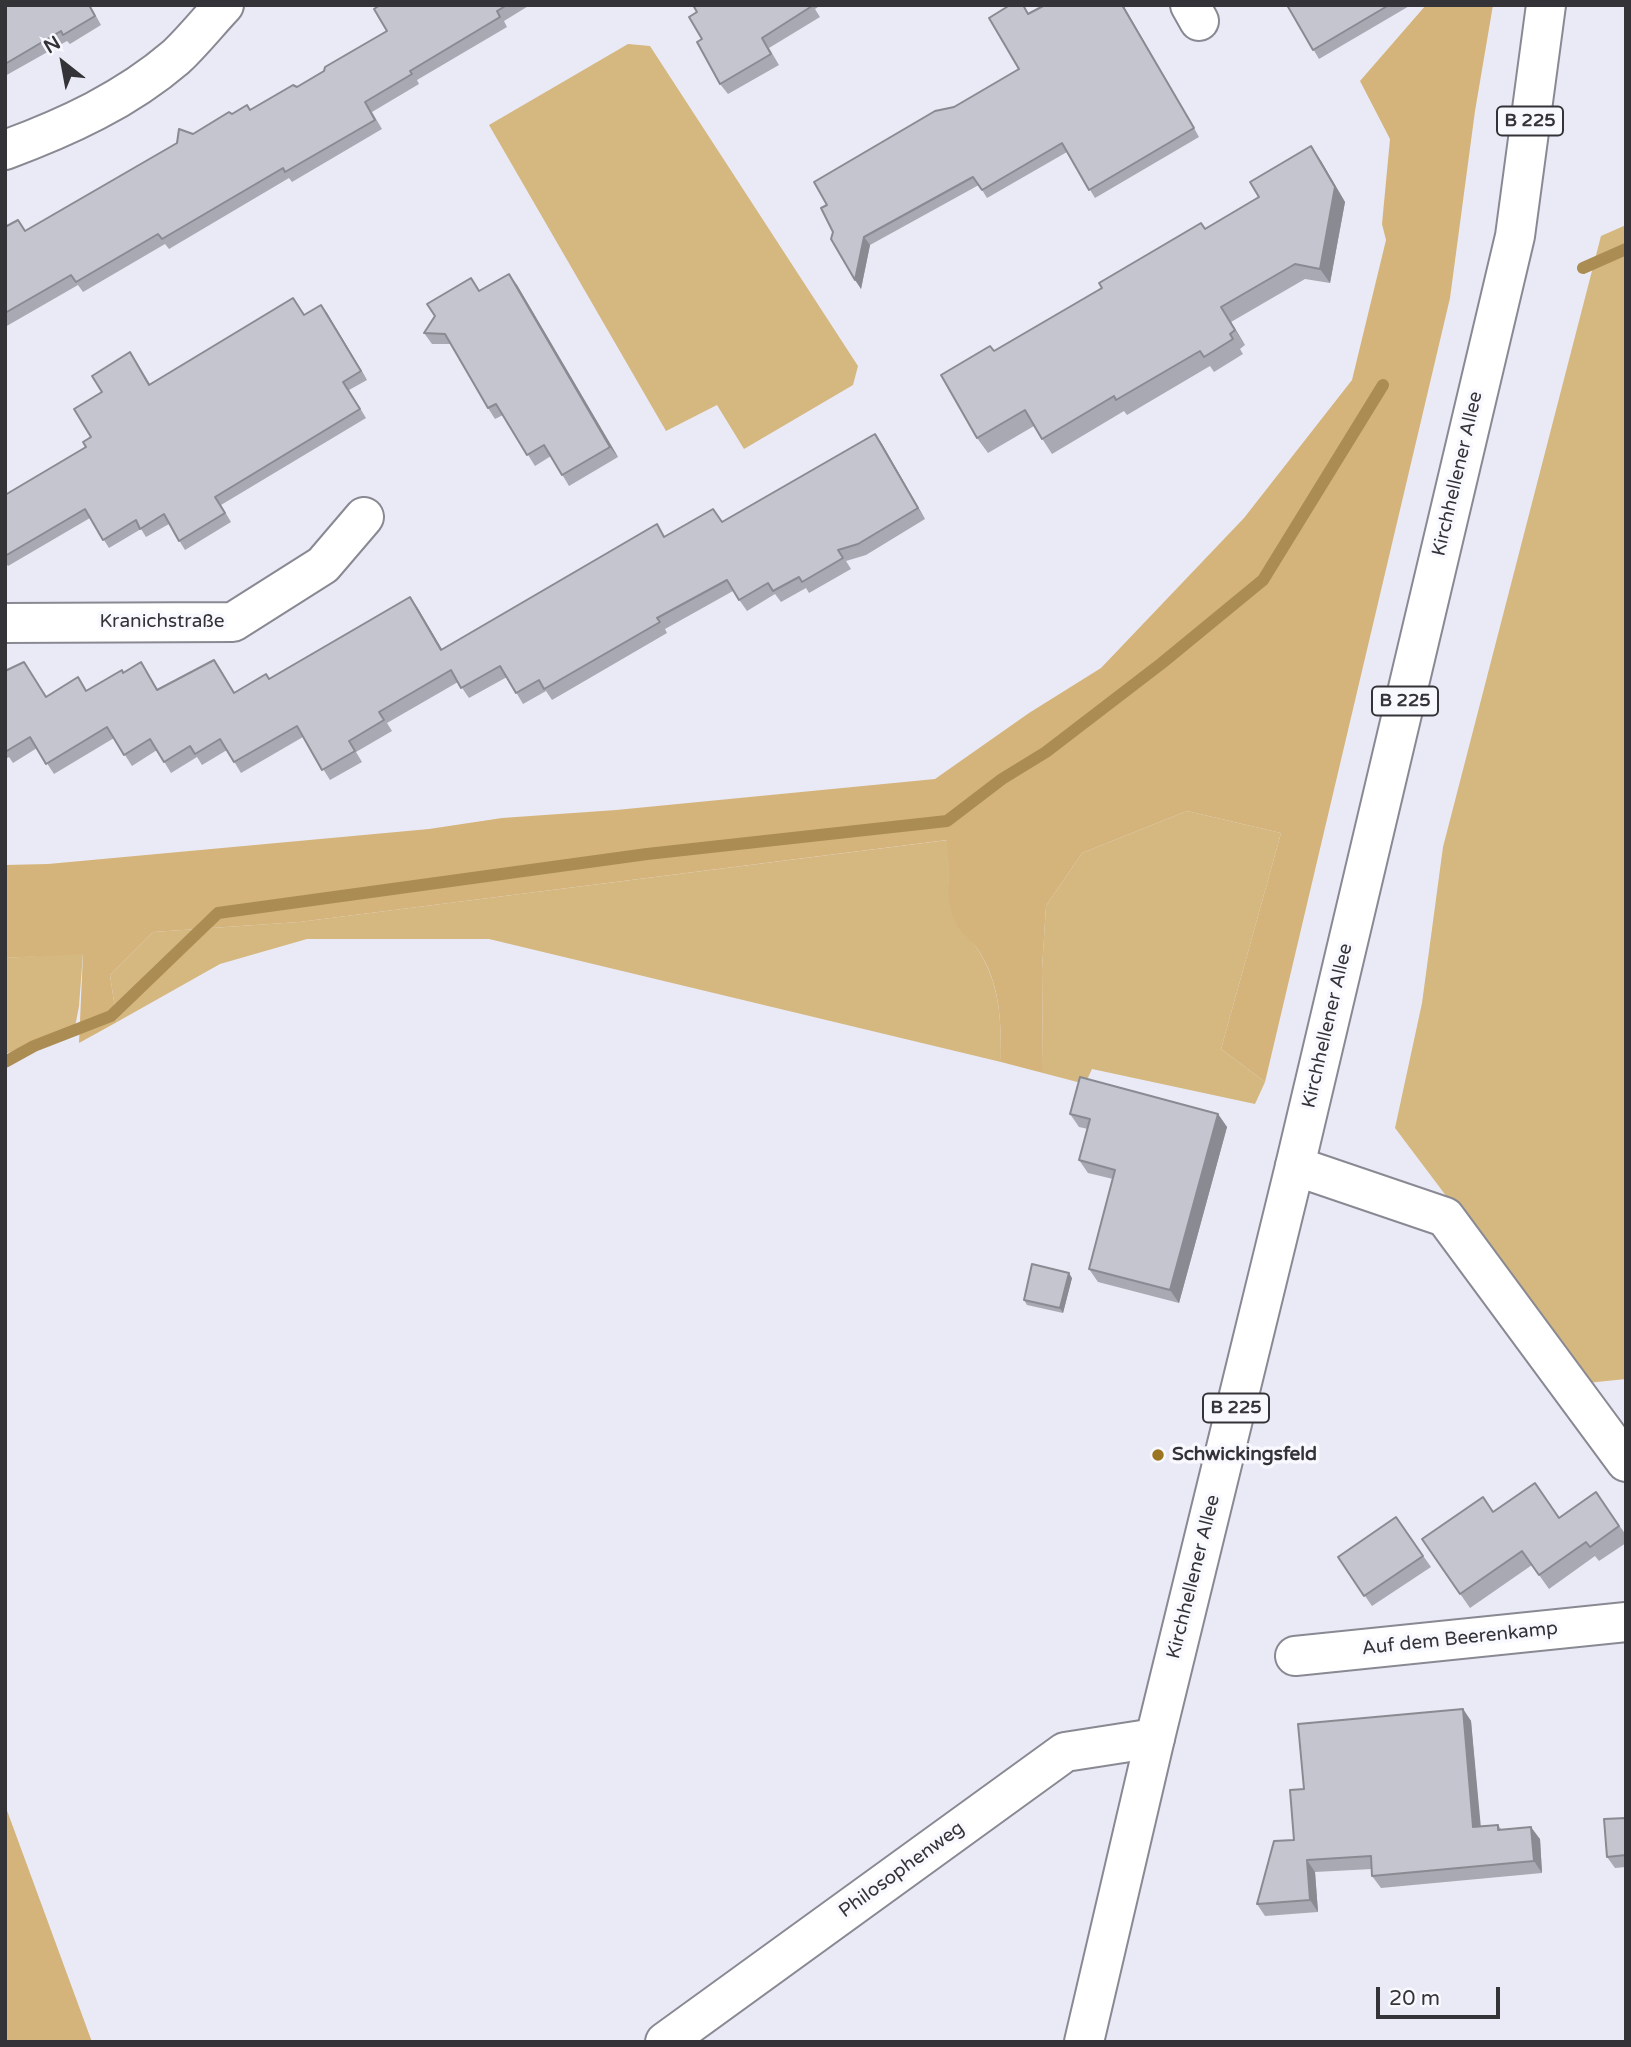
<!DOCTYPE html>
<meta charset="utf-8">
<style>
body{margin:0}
#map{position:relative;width:1631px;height:2047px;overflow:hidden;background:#eaeaf6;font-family:"Varela Round",sans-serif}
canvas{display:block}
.frame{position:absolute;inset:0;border:7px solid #343438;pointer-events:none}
.north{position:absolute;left:28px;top:28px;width:70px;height:70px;-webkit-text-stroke:5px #f8f8ff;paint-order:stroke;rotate:329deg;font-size:19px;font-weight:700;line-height:28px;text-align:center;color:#343438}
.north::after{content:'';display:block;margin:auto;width:24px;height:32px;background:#343438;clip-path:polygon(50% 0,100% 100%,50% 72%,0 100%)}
.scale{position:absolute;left:1376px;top:1987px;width:124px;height:32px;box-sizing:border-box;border:4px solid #343438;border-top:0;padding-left:9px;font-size:21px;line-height:24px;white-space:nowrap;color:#343438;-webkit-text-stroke:5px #f8f8ff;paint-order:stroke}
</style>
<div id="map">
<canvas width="1631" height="2047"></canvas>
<div class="frame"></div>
<div class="north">N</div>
<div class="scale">20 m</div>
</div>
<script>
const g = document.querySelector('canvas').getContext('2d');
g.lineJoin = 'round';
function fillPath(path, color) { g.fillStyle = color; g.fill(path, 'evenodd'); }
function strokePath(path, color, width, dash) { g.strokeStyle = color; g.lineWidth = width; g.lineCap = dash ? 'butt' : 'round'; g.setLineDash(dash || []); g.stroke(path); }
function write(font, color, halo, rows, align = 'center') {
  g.font = font + ' "Varela Round",sans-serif'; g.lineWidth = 7; g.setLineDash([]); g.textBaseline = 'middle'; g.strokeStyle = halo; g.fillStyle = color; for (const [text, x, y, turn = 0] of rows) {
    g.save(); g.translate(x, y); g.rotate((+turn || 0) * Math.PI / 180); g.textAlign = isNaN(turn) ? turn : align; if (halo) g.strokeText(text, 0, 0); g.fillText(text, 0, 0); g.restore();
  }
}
const green = new Path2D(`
 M628 44 650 46 858 366 853 385 744 449 717 405 666 431 489 125Z
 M1626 225V1379L1587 1383 1395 1128 1422 1003 1443 847 1601 236Z
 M1187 811 1281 833 1221 1049 1265 1082 1255 1104 1092 1069 1085 1084 1043 1073 1042 969 1046 906 1082 853Z
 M948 840C949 858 947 895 953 911 959 928 966 933 976 947 1001 983 1001 1021 1001 1062L489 939H307L220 964 117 1022 110 975 153 932 299 922Z
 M83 953 79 1006 75 1027 5 1054V958Z`);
const forest = new Path2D(`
 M1426 5H1493L1475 111 1450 298 1265 1082 1221 1049 1281 833 1187 811 1082 853 1046 906 1042 969 1043 1073 1001 1062C1001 1021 1001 982 976 947 969 938 960 932 955 921 945 900 950 863 947 840L299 922 153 932 110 975 117 1022 79 1043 83 954 5 958V865L48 864 429 829 502 818 616 810 935 779 1029 713 1101 668 1244 518 1352 380 1386 240 1382 224 1390 139 1360 81Z
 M5 1805 92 2042H5Z`);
const stream = new Path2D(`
 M1583 268 1626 249
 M5 1062 34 1046 111 1016 218 913 647 854 947 821 1002 779 1046 752 1162 663 1263 580 1383 385`);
const minor = new Path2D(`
 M1190 5 1199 21
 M5 150C67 127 126 100 176 57 193 41 208 22 224 5
 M5 623 233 622 323 565 364 517
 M1295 1166 1445 1217 1626 1462
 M1295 1656 1626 1622
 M665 2042 1065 1752 1155 1738`);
const primary = new Path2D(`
 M1084 2042 1155 1738 1295 1166 1515 236 1546 5`);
const wall = new Path2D(`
 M5 5H90L101 25 70 44 67 41 5 76Z
 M380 5H530L504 21 507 27 417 80 419 84 372 112 382 129 292 182 289 178 169 249 165 244 83 292 78 285 5 327V227L25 231 193 134 232 114 250 110 297 87 387 31Z
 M693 5H821L815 9 820 17 769 48 779 65 728 94 720 84 702 39 697 12Z
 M1045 5H1123L1199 137 1095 198 1067 152 987 198 979 185 977 186 870 245 861 289 833 232 827 205 954 107 1019 69 1029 14Z
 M1287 5H1411L1319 59Z
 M1321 161 1345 202 1330 283 1305 279 1231 322 1245 345 1240 349 1243 354 1214 372 1210 366 1127 415 1124 411 1052 454 1034 426 988 453 977 438 994 351Z
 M517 285 618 457 569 486 551 456 535 466 503 415 495 419 488 408 451 344H432L424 333 480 291Z
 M327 313 367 380 349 390 366 418 221 505 231 522 185 550 169 524 146 537 141 529 109 548 90 518 8 566 5 562V495L86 447 91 437 102 392 136 361 150 384 305 315Z
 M875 434 882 444 925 519 866 555 846 561 851 569 809 593 806 588 781 602 775 594 747 611 733 591 665 629 667 633 552 700 546 691 523 704 507 677 469 698 458 682 387 723 392 731 356 752 362 762 330 780 303 737 241 773 227 750 202 765 197 757 171 773 157 750 132 766 114 738 54 774 37 748 13 763 9 757 5 759V671L24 662 46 697 87 690 124 673 141 662 158 690 214 660 234 692 269 679 417 607 442 649 665 536 722 522Z
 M1070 1114H1218L1227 1127 1179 1303 1098 1282 1089 1269 1113 1179 1088 1173 1079 1160 1088 1129 1079 1127Z
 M1072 1278 1063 1313 1027 1305 1024 1300Z
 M1596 1492 1626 1535V1543L1599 1561 1595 1556 1549 1589 1532 1565 1470 1608 1422 1539 1493 1512 1559 1518Z
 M1396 1517 1431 1567 1372 1606 1338 1557Z
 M1463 1709 1471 1721 1480 1826 1498 1825 1501 1829 1540 1839 1542 1873 1381 1888 1372 1876V1869L1315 1872 1318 1912 1265 1916 1257 1904 1294 1840 1304 1789Z
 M1626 1818V1867L1615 1868 1607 1857Z`);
const shadedWall = new Path2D(`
 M1122 5H1123L1199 137 1194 128Z
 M1311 146 1321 161 1345 202 1330 283 1320 269Z
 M864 237 870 245 861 289 855 280Z
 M509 274 517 285 618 457 610 447Z
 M321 305 327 313 367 380 361 371Z
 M1221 307 1231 322 1245 345 1235 330Z
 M875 434 882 444 925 519 918 508Z
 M410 597 417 607 448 660 441 650Z
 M214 660 221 670 241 704 234 693Z
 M1218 1114 1227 1127 1179 1303 1170 1290Z
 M1069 1273 1072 1278 1063 1313 1060 1308Z
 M1463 1709 1471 1721 1482 1839 1473 1827Z
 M1531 1827 1540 1839 1542 1873 1534 1861Z
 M1307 1860 1315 1872 1318 1912 1310 1900Z`);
const building = new Path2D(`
 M5 5H89L95 16 63 35 61 31 5 64Z
 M380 5H507L497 11 500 17 410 71 412 74 365 102 375 120 285 172 283 168 162 239 158 234 76 282 71 275 5 313V227L18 220 25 231 177 143 179 129 193 134 229 112 232 114 247 105 250 110 293 85 297 87 324 71 325 67 387 31 374 9Z
 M693 5H812V6L762 38 771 54 720 84 697 42 702 39 689 17 697 12Z
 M1010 5H1023L1028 14 1045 5H1122L1194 128 1089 190 1062 143 982 190 973 177 971 178 864 237 855 280 831 239 833 232 821 208 827 205 814 182 935 111 954 107 1019 69 989 18Z
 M1287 5H1389L1313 50Z
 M1311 146 1335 187 1320 269 1295 264 1221 307 1235 330 1230 334 1233 339 1204 357 1200 351 1116 400 1114 396 1042 439 1025 410 977 438 941 375 990 346 994 351 1102 288 1099 283 1201 223 1205 229 1259 197 1250 182Z
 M509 274 610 447 562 475 544 445 527 455 496 404 488 408 445 334 424 333 435 316 427 304 471 278 479 291Z
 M293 298 304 315 321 305 361 371 343 382 360 409 215 497 225 513 179 541 164 514 140 529 136 520 103 540 85 509 5 556V495L86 447 83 442 91 437 74 409 102 392 92 376 130 352 149 385Z
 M875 434 918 508 858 544 838 550 843 558 802 582 799 577 773 591 768 583 739 600 727 580 657 618 660 622 544 689 539 680 516 693 500 666 461 688 451 670 379 712 384 720 349 741 355 751 322 770 297 726 234 762 220 739 195 754 190 746 164 762 150 739 124 755 107 727 46 764 30 737 5 752V671L24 662 46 697 78 677 86 691 122 670 123 673 141 662 157 690 214 660 234 693 266 674 269 679 410 597 441 650 657 524 664 537 713 509 722 522Z
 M1080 1077 1218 1114 1170 1290 1089 1269 1115 1170 1079 1160 1090 1119 1070 1114Z
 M1032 1264 1069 1273 1060 1308 1024 1300Z
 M1535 1483 1559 1518 1596 1492 1619 1526 1590 1547 1586 1542 1539 1575 1522 1551 1460 1594 1422 1539 1483 1497 1493 1512Z
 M1396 1517 1423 1556 1364 1596 1338 1557Z
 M1463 1709 1473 1827 1498 1825V1830L1531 1827 1534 1861 1372 1876 1371 1856 1307 1860 1310 1900 1257 1904 1274 1841 1294 1840 1290 1790 1304 1789 1298 1724Z
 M1626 1818V1855L1607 1857 1604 1819Z`);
const markers = [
 [1158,1455,7,"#9c7522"]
];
const shields = [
 [1530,121,66],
 [1405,701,66],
 [1236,1408,66]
];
const shieldNames = [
 ["B 225",1530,121],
 ["B 225",1405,701],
 ["B 225",1236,1408]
];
const streetNames = [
 ["Kirchhellener Allee",1458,474,-77],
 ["Kranichstraße",162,622],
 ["Kirchhellener Allee",1328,1026,-77],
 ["Kirchhellener Allee",1194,1577,-76],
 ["Auf dem Beerenkamp",1460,1639,-6],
 ["Philosophenweg",902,1870,-36]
];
const poiNames = [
 ["Schwickingsfeld",1172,1455]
];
fillPath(green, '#d5b780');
fillPath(forest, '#d4b47a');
strokePath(stream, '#ab8d54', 12);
strokePath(minor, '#898993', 42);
strokePath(primary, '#898993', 42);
strokePath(minor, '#fff', 38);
strokePath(primary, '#fff', 38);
fillPath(wall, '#a9a9b3');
fillPath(shadedWall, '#8a8a92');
fillPath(building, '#c5c5d0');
strokePath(building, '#8a8a92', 2);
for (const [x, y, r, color] of markers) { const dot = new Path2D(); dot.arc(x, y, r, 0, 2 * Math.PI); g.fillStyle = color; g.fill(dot); strokePath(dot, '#f8f8ff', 2.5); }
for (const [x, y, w] of shields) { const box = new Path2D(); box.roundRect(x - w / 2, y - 14.5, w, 29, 5); g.fillStyle = '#f8f8ff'; g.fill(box); strokePath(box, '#343438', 2); }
write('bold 18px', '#343438', null, shieldNames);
write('19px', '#343438', '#f8f8ff', streetNames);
write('bold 19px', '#343438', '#f8f8ff', poiNames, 'left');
</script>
